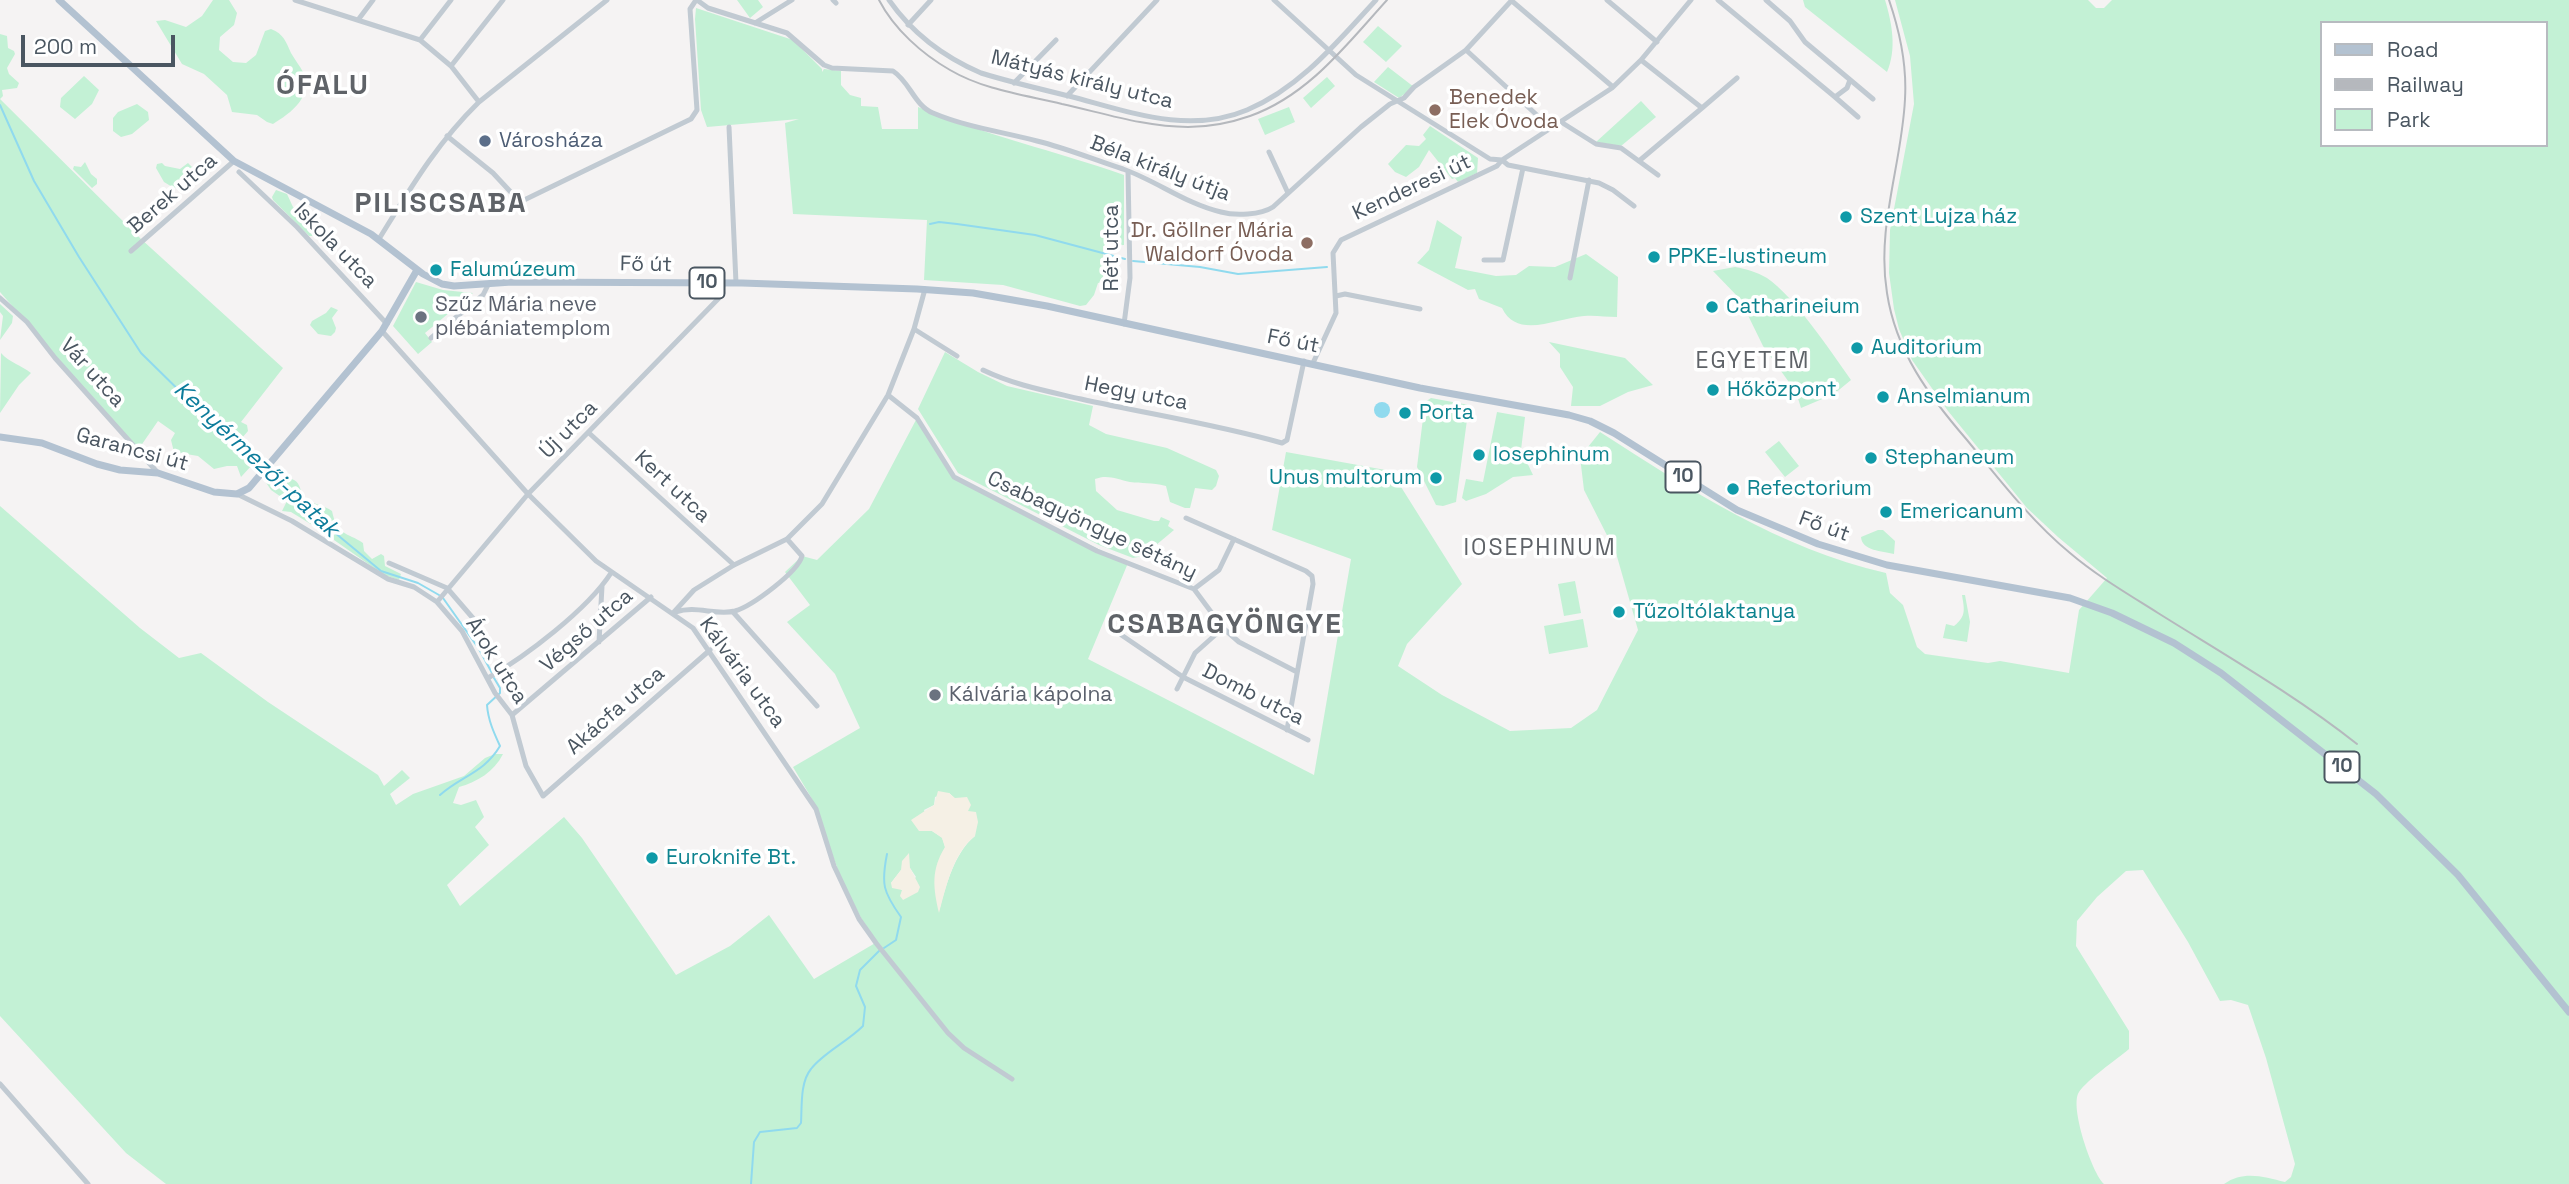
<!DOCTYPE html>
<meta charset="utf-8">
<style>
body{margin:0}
#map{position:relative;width:2569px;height:1184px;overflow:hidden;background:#f5f3f3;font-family:"Space Grotesk",sans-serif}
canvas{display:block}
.legend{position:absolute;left:2320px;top:21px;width:228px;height:126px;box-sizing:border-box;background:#fff;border:2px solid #b7bbc0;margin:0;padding:9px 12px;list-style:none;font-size:21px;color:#4a5661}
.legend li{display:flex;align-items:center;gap:14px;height:35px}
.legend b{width:35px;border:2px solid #b7bbc0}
.scale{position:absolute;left:21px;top:35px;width:154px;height:32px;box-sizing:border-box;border:4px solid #4a5661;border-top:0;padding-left:9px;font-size:21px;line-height:24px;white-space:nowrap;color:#4a5661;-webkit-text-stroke:5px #fff;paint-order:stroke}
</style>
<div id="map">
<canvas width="2569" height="1184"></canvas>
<ul class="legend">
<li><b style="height:9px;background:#b3c2d1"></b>Road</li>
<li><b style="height:9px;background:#b5b8bd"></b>Railway</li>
<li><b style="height:19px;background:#c3f1d5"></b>Park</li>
</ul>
<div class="scale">200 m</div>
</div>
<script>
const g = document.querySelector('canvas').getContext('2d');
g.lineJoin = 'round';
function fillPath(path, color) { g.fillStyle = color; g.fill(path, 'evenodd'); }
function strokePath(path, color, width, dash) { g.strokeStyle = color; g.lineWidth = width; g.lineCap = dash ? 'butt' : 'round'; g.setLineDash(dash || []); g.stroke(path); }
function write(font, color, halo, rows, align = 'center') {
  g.font = font + ' "Space Grotesk",sans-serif'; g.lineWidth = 7; g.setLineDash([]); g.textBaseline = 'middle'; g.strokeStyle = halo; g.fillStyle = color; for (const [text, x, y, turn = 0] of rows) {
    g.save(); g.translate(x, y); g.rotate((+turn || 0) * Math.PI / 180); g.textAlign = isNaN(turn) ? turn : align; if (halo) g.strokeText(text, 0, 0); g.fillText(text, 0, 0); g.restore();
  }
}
const green = new Path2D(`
 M213 0H229L237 13 234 25 220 37 219 50 233 62 246 63 256 55 265 31 271 29C284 34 286 42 291 53 295 60 300 66 303 72 314 96 291 113 273 124L267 122 257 115 232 112 227 95 204 74 182 64 156 21 165 20 186 27 202 16Z
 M737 0H758L763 7 750 18Z
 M1803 0H1885C1892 23 1897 49 1887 72L1805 7Z
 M1895 0H2088L2096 8H2104L2112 0H2569V1184H2224C2244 1170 2264 1177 2285 1182L2291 1177 2295 1164 2266 1058 2248 1005 2231 1000 2220 1001 2188 942 2143 870 2126 871 2097 897 2077 921 2076 946 2129 1031V1049C2116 1060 2088 1079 2079 1092 2069 1106 2092 1173 2104 1184H166L126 1153 0 1016V506L140 628 179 658 201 653 268 702 378 775 384 786 402 770 410 778 390 794 396 805 413 794 464 776 485 758 495 754H503C494 772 477 782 459 787L453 803 461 805 476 800 484 817 475 827 489 845 447 885 460 906 564 817 582 838 676 975 730 946 769 915 814 979 877 942 861 918 841 878 812 799 793 767 860 728 835 674 787 622 810 605 785 572 802 556 817 560 869 509 917 418 950 473 1020 512 1128 563 1088 659 1314 775 1351 559 1272 530 1286 452 1391 471 1462 584 1407 644 1398 666 1442 695 1510 731 1571 728 1597 710 1638 630 1616 553 1584 490 1580 457 1600 432C1692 491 1778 548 1886 573L1890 593 1903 605 1917 647 1925 654 1988 663 2000 661 2069 673 2079 610 2107 578 2058 537 2027 508 1948 411 1912 360 1899 329 1894 309 1889 273 1890 230 1914 104 1910 56ZM2322 23H2546V145H2322ZM949 793 968 811 975 836C954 853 946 886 939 911L945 847 942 837 932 831 924 810 934 805 935 797ZM910 868 916 877 902 890 891 883 901 870Z
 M696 8 793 40 822 69V72L824 69 841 71V85L850 95 861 98V106L878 107 882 129H918V107C984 135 1056 151 1124 175V245L1103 246V282L1098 283 1094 295 1086 305 1080 306 1003 285 924 280 927 220 793 214 785 123 799 119 707 127 701 110 695 19Z
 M1378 26 1402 46 1386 62 1363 42Z
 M0 34 7 36 8 48 14 51 15 54 7 68 9 74 19 83 17 88 2 90 3 96 0 99 141 239 283 368 241 422 247 425 248 431 242 438 246 461 252 465 241 477 237 466H227L214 469 198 456 174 452 171 440 175 433 158 421 138 450 0 292Z
 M1388 67 1414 87 1399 98 1374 82Z
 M84 76 99 90 92 104 75 119 60 107 61 98Z
 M1327 77 1335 86 1311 108 1303 98Z
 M1641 101 1656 117 1621 146 1596 142Z
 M137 104 148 112 149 120 132 134 121 137 113 131V118L118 112Z
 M1289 107 1295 122 1265 135 1258 119Z
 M1430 126 1478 158 1477 173 1458 182 1455 178 1452 179 1429 150 1419 167 1406 177 1395 172 1388 164 1406 145 1419 146 1426 139 1423 135Z
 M85 162 91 174 97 179V184L92 188 73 169 74 166 81 167Z
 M162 163 165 166 180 169 188 163 197 172 183 185 174 188 164 182 156 168 157 164Z
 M276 190 287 194 293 207 301 214 303 223 314 236H309L273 200 272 197Z
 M1437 220 1462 237 1455 268 1496 276 1516 275 1529 266 1555 267 1586 254 1618 277 1617 317C1606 317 1595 315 1584 316 1557 318 1517 340 1502 308L1479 299 1475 289 1468 290 1417 263 1429 250Z
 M1735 267C1746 269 1757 272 1767 278 1793 295 1832 353 1851 380L1834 394 1801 408 1796 392 1763 346 1740 299 1713 271Z
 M416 282 443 290 473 293 425 333 432 342 418 354 393 326Z
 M0 304 13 316 12 323 0 340 3 316 0 312Z
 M331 307 338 310 332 318 336 328 335 332 331 336 318 334 310 325 312 321 326 313Z
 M1549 342 1625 358 1653 385 1628 392 1600 406H1571L1573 387 1560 367V354Z
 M945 352 978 372 1007 386 1093 406 1089 425 1106 434 1167 448 1216 470 1219 476 1216 486 1212 490 1195 488 1190 508H1185L1170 502 1166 486C1151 482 1142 484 1130 482 1117 479 1107 474 1095 479L1096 491 1117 510 1154 521H1159L1161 517 1170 521 1168 526 1174 530 1143 556 1133 558 1099 545 958 473 918 409Z
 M1 353C10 363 21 365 31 373L19 385 0 413Z
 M1431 398 1469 405 1456 502 1443 506 1436 505 1417 467 1425 402Z
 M1497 412 1525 417 1521 450 1533 475 1513 477 1486 494 1466 501 1462 498 1466 479 1483 482Z
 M1779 441 1799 466 1785 477 1765 452Z
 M272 472C283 479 286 476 294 480 301 483 300 494 306 499 314 505 324 505 332 511 337 536 347 532 363 543L364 551 372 559 381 554 384 556 385 566 401 574 399 580 384 575 334 540 332 528 324 522 322 531 291 512 282 511 287 501 271 490 265 481Z
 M1878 530H1883L1895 541 1894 554C1882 551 1862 551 1861 537Z
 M1575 581 1581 613 1564 616 1558 584Z
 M1962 595H1965L1970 622 1967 642 1943 638 1946 624 1954 626C1967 616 1964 608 1962 595Z
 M1583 619 1588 647 1549 654 1544 626Z`);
const sand = new Path2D(`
 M938 791 949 793 955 798 967 797 971 805 968 811 976 812 978 822 975 836C953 853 946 887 939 913 933 887 931 870 945 847L942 838 932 831H919L911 820 934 805Z
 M909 853 910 868 920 887 918 892 903 900 900 896 902 890 892 888 891 883 901 870 902 861Z`);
const water = new Path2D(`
 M1374 410a8 8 0 1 1 16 0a8 8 0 1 1-16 0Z`);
const stream = new Path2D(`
 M0 105 34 181 79 257 141 353 260 470
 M930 224 939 222 957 224 1035 235 1125 259
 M1133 261 1200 267 1238 274 1327 267
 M264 474 381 571 418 583 439 595
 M443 598 479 649 492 673
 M440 795C461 776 484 773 500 746 494 733 488 720 487 705L500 693V688L494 678
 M884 948 896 940 901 917C883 892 881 884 887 854
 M751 1184 754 1142 760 1132 797 1128 801 1123C802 1107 800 1082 811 1069 823 1053 847 1042 863 1026L865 1007 856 986 860 970 879 951`);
const minor = new Path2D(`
 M295 0 420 40 451 66 479 102
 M697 0 708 8 787 33 824 65 832 68 893 71C910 82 914 105 933 113 966 127 1003 132 1037 141 1066 148 1095 160 1123 169 1157 181 1186 204 1221 212 1235 216 1261 215 1273 207L1361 127 1390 104 1404 98 1414 87 1466 50 1512 0
 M833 0 836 3
 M889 0C912 33 944 57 981 73 1010 82 1040 89 1069 96 1127 111 1188 135 1247 110 1300 88 1338 41 1376 0
 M1274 0 1356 75 1490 159 1502 160 1508 165 1599 183 1613 190 1634 206
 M1607 0 1657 42
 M1718 0 1835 97 1847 88 1850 80
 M1766 0 1790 21 1805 42 1873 99
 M1512 1 1613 87
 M358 20 373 0
 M755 23 792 0
 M908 25 931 0
 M420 40 451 0
 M1466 50 1551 128
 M1641 60 1702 108 1737 78
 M451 66 503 0
 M1014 83 1056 40
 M1067 96 1157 0
 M1835 97 1858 117
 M1561 122 1596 144 1621 148 1658 175
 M729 127 736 283
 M447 136 493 173 520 202 691 119 697 110 690 9 696 0
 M1269 152 1288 193
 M1639 161 1702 108
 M239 172 297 227 387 324
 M379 239C410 189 436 144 479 102L607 0
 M131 251 234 161
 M1484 260H1503L1523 168
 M1570 278 1589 180
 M1336 296 1345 294 1420 309
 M0 298 27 322 55 358 158 473
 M1124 324 1130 278 1128 171
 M914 329 957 356
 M382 331 528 494 596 561 693 628 816 809 834 866 859 919 876 943 948 1033 964 1048 1012 1079
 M431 338 483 295 489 283
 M1313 363 1336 313 1333 253 1341 240 1497 166 1502 160 1612 88 1641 60 1691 0
 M983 370C1014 385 1047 391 1081 399 1148 414 1215 424 1282 443L1287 440 1304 361
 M888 395 917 418 954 477 1097 551 1194 589 1223 628 1239 642 1297 672
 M589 433 734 565
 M237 494 292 521 388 579 414 587 437 602 462 631 495 693 512 715 526 766 543 796 710 650
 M1186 518 1306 571 1312 576 1313 584 1287 730
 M389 563 447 588 478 624
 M1194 589 1219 570 1234 539
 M437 602 528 494 719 298 724 283
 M674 612 694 590 734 565 787 539 822 504 888 395 914 329 925 289
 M676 612C696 605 716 616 735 611 752 606 798 572 802 556L787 539
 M733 612 817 706
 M1117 632 1183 677 1308 740
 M599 642 602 586
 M488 678C526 656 587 610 611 573
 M1177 689 1195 653 1223 628
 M512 715 651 597
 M0 1084 88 1184`);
const major = new Path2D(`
 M59 0 234 161 371 234 423 274 442 284 454 286 512 282 742 283 917 289 973 293 1047 306 1420 388 1569 415 1590 421 1614 433 1737 510 1818 544 1887 565 2070 598 2112 613 2174 643 2221 673 2376 794 2458 875 2569 1012
 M0 437 42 443 97 464 120 470 158 473 214 492 237 494 249 488 382 331 417 270`);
const rail = new Path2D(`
 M879 0C894 29 922 54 950 70 984 90 1025 95 1062 104 1103 113 1145 127 1188 127 1209 127 1230 123 1250 116 1309 95 1347 44 1387 0
 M1889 0C1900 32 1907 65 1905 99 1902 164 1876 227 1887 293 1896 352 1929 396 1967 440 1999 479 2031 521 2070 553 2097 576 2128 594 2158 613 2225 655 2295 695 2357 744`);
const markers = [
 [1435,110,7,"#8d6e63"],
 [485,141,7,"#5c6f8a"],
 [1846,217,7,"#0f9aa8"],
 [1307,243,7,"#8d6e63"],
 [1654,257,7,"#0f9aa8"],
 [436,270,7,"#0f9aa8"],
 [1712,307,7,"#0f9aa8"],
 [421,317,7,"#6b7280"],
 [1857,348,7,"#0f9aa8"],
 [1713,390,7,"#0f9aa8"],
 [1883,397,7,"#0f9aa8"],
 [1405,413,7,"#0f9aa8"],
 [1479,455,7,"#0f9aa8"],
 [1871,458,7,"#0f9aa8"],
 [1436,478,7,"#0f9aa8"],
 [1733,489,7,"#0f9aa8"],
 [1886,512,7,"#0f9aa8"],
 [1619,612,7,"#0f9aa8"],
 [935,695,7,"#6b7280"],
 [652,858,7,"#0f9aa8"]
];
const shields = [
 [707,283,35],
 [1683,477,35],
 [2342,767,35]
];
const shieldNames = [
 ["10",707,283],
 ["10",1683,477],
 ["10",2342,767]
];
const streetNames = [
 ["Mátyás király utca",1082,80,14],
 ["Béla király útja",1160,169,21],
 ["Kenderesi út",1412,188,-25],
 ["Berek utca",173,194,-41],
 ["Iskola utca",335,246,46],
 ["Rét utca",1112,248,-90],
 ["Fő út",646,265,1],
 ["Fő út",1293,342,11],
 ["Vár utca",92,373,48],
 ["Hegy utca",1136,394,11],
 ["Új utca",569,430,-45],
 ["Garancsi út",132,450,15],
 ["Kert utca",672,487,43],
 ["Csabagyöngye sétány",1092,526,25],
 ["Fő út",1824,527,20],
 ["Végső utca",587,631,-41],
 ["Árok utca",496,661,58],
 ["Kálvária utca",742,673,54],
 ["Domb utca",1253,695,27],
 ["Akácfa utca",616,711,-41]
];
const educationNames = [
 ["Benedek",1449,98],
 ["Elek Óvoda",1449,122],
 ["Dr. Göllner Mária",1293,231,"right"],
 ["Waldorf Óvoda",1293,255,"right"]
];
const serviceNames = [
 ["Városháza",499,141]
];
const cultureNames = [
 ["Szent Lujza ház",1860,217],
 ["PPKE-Iustineum",1668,257],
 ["Falumúzeum",450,270],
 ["Catharineium",1726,307],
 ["Auditorium",1871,348],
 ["Hőközpont",1727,390],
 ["Anselmianum",1897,397],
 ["Porta",1419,413],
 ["Iosephinum",1493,455],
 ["Stephaneum",1885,458],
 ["Unus multorum",1422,478,"right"],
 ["Refectorium",1747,489],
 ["Emericanum",1900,512],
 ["Tűzoltólaktanya",1633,612],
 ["Euroknife Bt.",666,858]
];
const worshipNames = [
 ["Szűz Mária neve",435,305],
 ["plébániatemplom",435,329],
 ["Kálvária kápolna",949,695]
];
const neighbourhoodNames = [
 ["EGYETEM",1753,362],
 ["IOSEPHINUM",1540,549]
];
const waterNames = [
 ["Kenyérmezői-patak",256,460,43]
];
const districtNames = [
 ["ÓFALU",323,86],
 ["PILISCSABA",441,204],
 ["CSABAGYÖNGYE",1225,625]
];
fillPath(green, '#c3f1d5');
fillPath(sand, '#f5f0e5');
fillPath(water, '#90daee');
strokePath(stream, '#90daee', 2);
strokePath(minor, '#c1cad2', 5);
strokePath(major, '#b3c2d1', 7);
strokePath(rail, '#b5b8bd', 2);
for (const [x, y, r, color] of markers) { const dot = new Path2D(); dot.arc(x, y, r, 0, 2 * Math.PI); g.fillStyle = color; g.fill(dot); strokePath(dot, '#fff', 2.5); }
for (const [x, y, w] of shields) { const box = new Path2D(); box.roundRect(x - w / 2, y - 15.5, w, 31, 5); g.fillStyle = '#fff'; g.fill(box); strokePath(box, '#4a5661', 2); }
write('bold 19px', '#4a5661', null, shieldNames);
write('21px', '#4a5661', '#fff', streetNames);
write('21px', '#785e54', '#fff', educationNames, 'left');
write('21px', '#4e5e75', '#fff', serviceNames, 'left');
write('21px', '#0d838f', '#fff', cultureNames, 'left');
write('21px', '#5b616d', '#fff', worshipNames, 'left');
g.letterSpacing = '2px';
write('23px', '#5f6368', '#fff', neighbourhoodNames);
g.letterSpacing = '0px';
write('italic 23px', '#0c7c9b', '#fff', waterNames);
g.letterSpacing = '2px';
write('bold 28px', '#5f6368', '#fff', districtNames);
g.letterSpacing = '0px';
</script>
